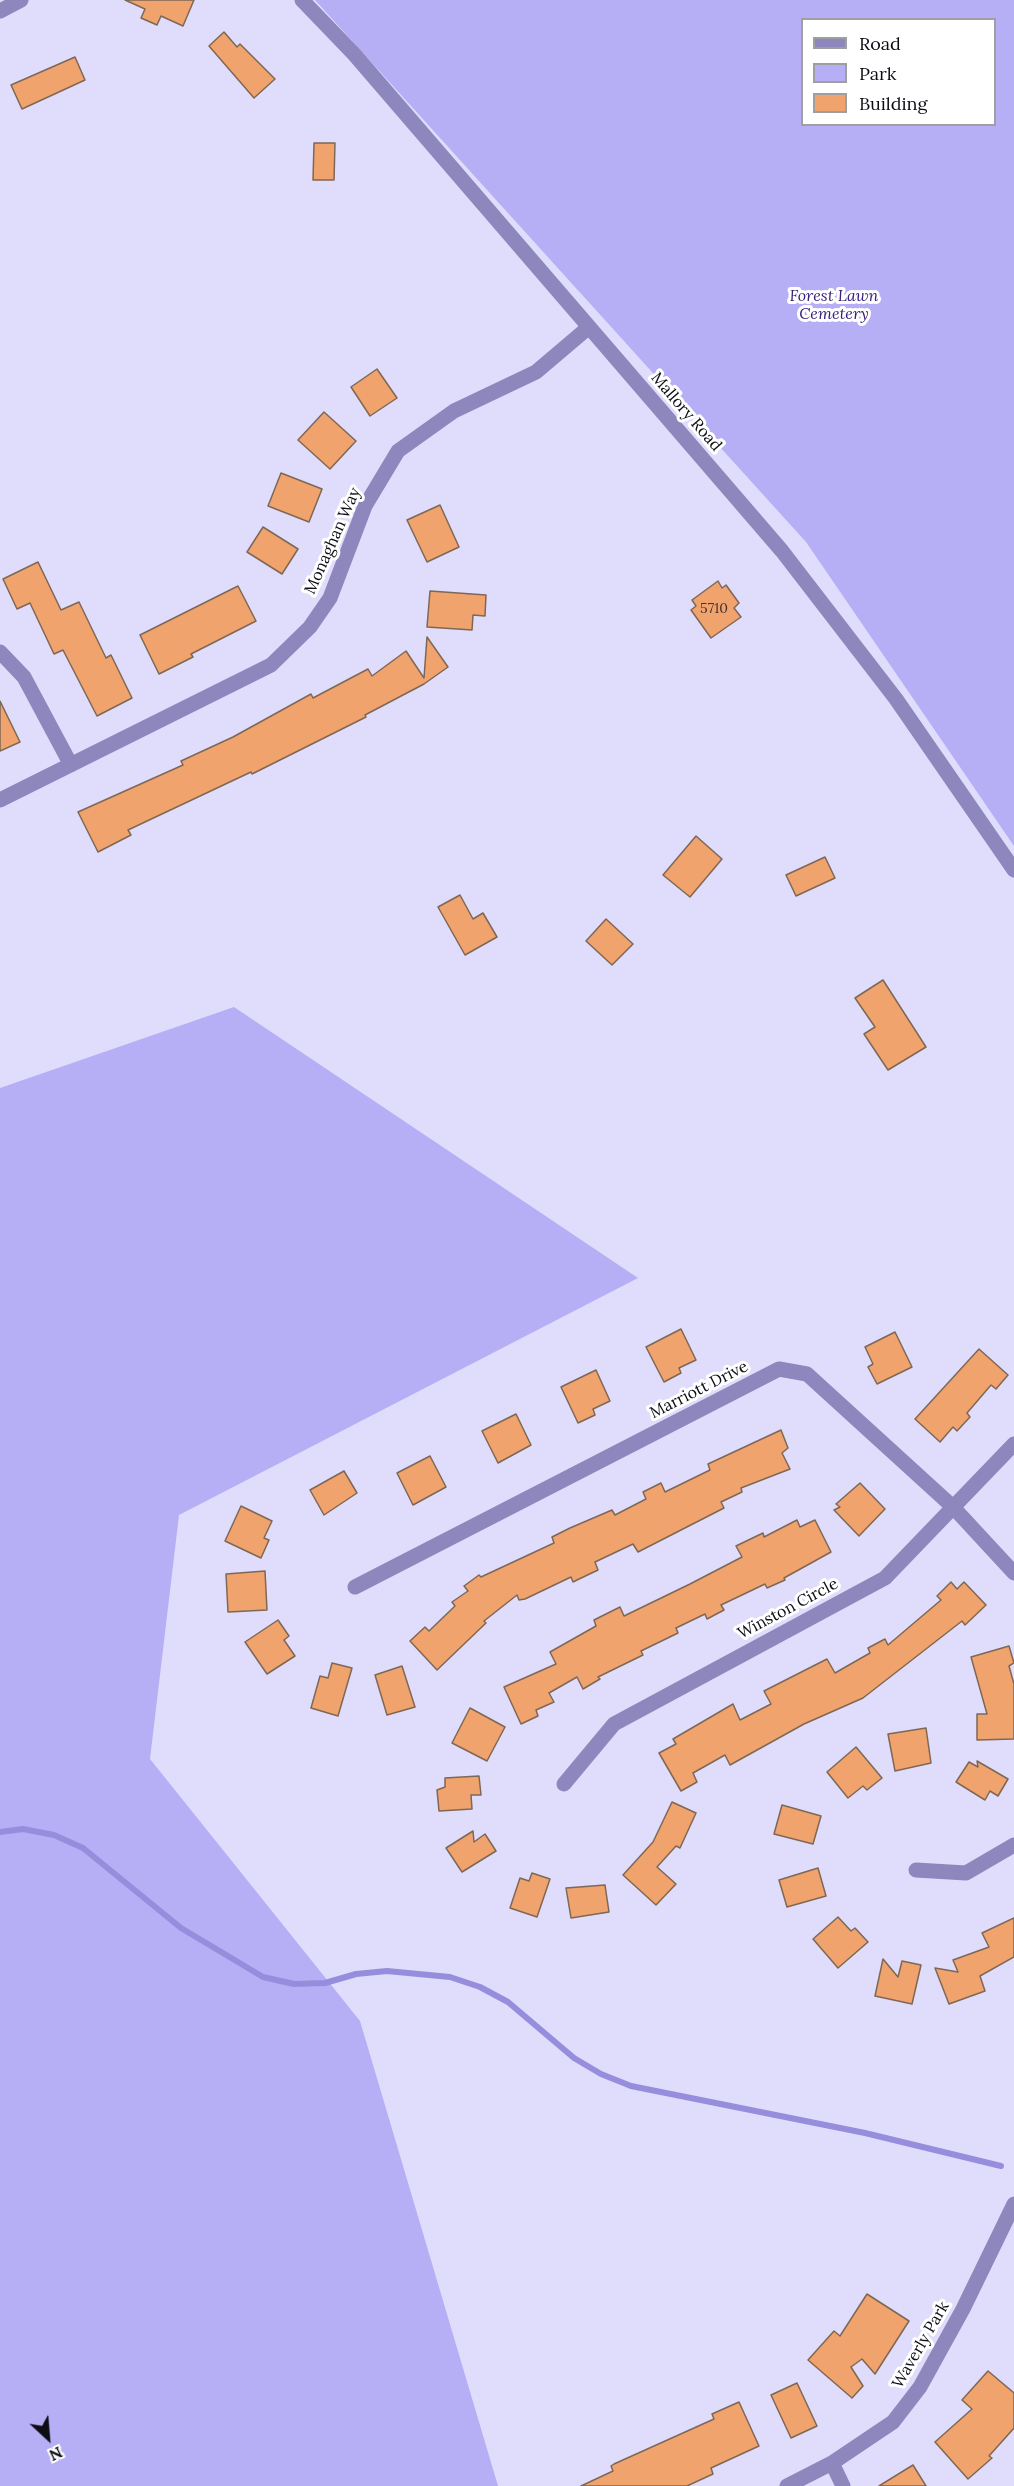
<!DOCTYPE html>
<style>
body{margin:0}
#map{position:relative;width:1014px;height:2486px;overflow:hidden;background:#dfddfb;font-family:Lora,serif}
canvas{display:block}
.legend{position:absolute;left:801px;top:18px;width:195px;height:108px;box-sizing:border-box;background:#fff;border:2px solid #9f9ea2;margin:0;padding:8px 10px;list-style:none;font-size:18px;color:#0e0d16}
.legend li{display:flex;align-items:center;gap:12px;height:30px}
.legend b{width:30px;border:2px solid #9f9ea2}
.north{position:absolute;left:18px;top:2408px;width:60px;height:60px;-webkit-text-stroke:4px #fff;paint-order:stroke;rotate:154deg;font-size:16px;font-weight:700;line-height:24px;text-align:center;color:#0e0d16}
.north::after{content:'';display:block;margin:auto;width:21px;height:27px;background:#0e0d16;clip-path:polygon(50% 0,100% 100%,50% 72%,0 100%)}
</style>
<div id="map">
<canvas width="1014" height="2486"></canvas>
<ul class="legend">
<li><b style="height:8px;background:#8d87bd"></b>Road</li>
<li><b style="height:16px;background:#b6aff5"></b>Park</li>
<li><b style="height:16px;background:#f1a36d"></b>Building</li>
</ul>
<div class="north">N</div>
</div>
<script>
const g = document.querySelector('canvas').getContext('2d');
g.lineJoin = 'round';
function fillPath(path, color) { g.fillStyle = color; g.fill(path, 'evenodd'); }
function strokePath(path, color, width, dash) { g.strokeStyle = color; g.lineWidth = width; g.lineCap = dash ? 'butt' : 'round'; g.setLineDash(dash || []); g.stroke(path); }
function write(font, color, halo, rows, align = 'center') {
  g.font = font + ' Lora,serif'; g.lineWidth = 6; g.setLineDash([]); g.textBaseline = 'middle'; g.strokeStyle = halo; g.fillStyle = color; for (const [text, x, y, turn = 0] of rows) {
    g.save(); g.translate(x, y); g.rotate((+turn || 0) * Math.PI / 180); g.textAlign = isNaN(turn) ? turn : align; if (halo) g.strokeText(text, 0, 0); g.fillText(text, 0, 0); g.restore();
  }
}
const green = new Path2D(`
 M315 0H1014V846L806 542ZM802 20H994V124H802Z
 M234 1007 638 1278 179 1515 150 1759 360 2021 498 2486H0V1088Z`);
const stream = new Path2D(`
 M0 1832 23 1829 54 1835 83 1848 181 1928 263 1977 294 1984 325 1983 356 1974 387 1971 450 1977 480 1987 508 2002 574 2058 601 2074 631 2086 865 2133 1001 2166`);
const building = new Path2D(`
 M125 0H194L183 26 161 16 157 25 141 18 145 9Z
 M224 32 237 47 240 44 275 79 254 98 209 46Z
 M75 57 85 80 22 109 11 85Z
 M314 143H335L334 180H313Z
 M377 369 397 398 370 416 351 387Z
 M324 412 356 441 330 469 298 440Z
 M281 473 322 489 309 522 268 506Z
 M440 505 459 547 427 562 407 520Z
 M263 527 298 549 282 574 247 552Z
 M38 562 61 610 79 602 106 658 111 655 132 698 97 716 63 650 54 654 30 603 17 609 3 579Z
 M718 581 722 588 726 585 739 603 734 608 741 617 711 638 691 610 696 606 692 600Z
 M238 586 256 621 191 654 193 657 159 674 140 635Z
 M430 591 486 595 485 616 473 615 472 630 427 627Z
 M427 637 448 667 424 684 365 715 366 717 252 774 251 772 128 830 131 835 98 852 78 812 183 765 181 761 233 737 311 694 313 698 368 669 372 676 406 651 424 678Z
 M0 701 20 742 0 751Z
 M696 836 722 859 690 897 663 875Z
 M825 857 835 878 796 896 786 875Z
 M460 895 473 919 483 913 497 937 465 955 438 907Z
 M606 919 633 944 612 965 586 941Z
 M883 980 926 1047 888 1070 864 1034 875 1027 855 998Z
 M681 1329 696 1360 679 1368 681 1373 664 1382 646 1347Z
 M895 1332 912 1367 877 1384 868 1367 873 1364 865 1347Z
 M979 1349 1008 1375 996 1389 991 1385 967 1413 970 1417 957 1431 953 1427 940 1442 915 1419Z
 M596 1370 610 1401 593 1409 595 1415 578 1423 561 1387Z
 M516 1414 531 1445 498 1463 482 1431Z
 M781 1430 788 1448 782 1453 790 1469 741 1488 742 1492 721 1502 724 1508 638 1552 633 1544 595 1562 598 1570 577 1580 573 1582 571 1577 525 1599 519 1600 517 1595 484 1621 486 1623 437 1670 410 1641 425 1627 429 1631 455 1606 452 1602 468 1591 464 1586 479 1575 481 1577 554 1543 552 1537 570 1528 612 1510 615 1515 646 1499 643 1492 661 1483 665 1492 710 1470 708 1464Z
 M430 1456 446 1487 413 1505 397 1473Z
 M344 1471 357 1493 324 1515 310 1490Z
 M860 1483 885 1509 859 1536 834 1510 840 1507 836 1504Z
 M241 1506 272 1521 264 1538 269 1540 261 1558 225 1541Z
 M797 1520 800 1527 815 1520 831 1552 784 1578 785 1580 767 1588 765 1584 721 1605 724 1610 707 1619 705 1614 676 1628 678 1633 641 1651 643 1655 598 1677 600 1679 583 1689 577 1677 549 1693 554 1702 536 1710 538 1716 521 1724 504 1687 556 1664 550 1652 596 1626 594 1620 620 1607 624 1616 690 1584 742 1557 736 1546 763 1533 764 1537Z
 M265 1571 267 1610 228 1612 226 1574Z
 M951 1582 957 1589 964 1582 986 1605 965 1625 962 1621 863 1698 804 1724 730 1765 725 1755 693 1773 697 1782 681 1791 659 1753 676 1744 673 1739 733 1704 740 1720 771 1704 764 1691 827 1659 835 1673 870 1653 868 1648 885 1639 888 1645 941 1600 937 1596Z
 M278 1620 289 1636 284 1640 295 1656 267 1674 245 1642Z
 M1009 1646 1014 1663 1009 1666 1014 1684V1739L977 1740V1714H987L971 1657Z
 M332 1663 352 1668 338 1716 311 1708 320 1676 328 1678Z
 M402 1666 415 1707 387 1715 375 1675Z
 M470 1708 505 1727 487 1761 452 1743Z
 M926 1728 931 1763 895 1771 888 1734Z
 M856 1747 882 1778 867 1790 863 1786 848 1798 827 1772Z
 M977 1761 1008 1779 998 1796 990 1791 985 1800 956 1782 969 1762 978 1767Z
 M479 1776 481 1795H471L472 1809 439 1811 437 1790 445 1787V1778Z
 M672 1802 696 1813 680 1848 676 1846 657 1867 676 1884 656 1905 623 1875 653 1842Z
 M782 1805 821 1816 813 1844 774 1834Z
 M473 1831 474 1842 485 1834 496 1851 462 1872 446 1848Z
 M818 1868 826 1896 787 1907 779 1880Z
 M532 1873 550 1879 537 1917 510 1908 520 1878 529 1881Z
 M605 1885 609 1912 571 1918 566 1888Z
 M838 1917 851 1931 855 1928 868 1942 838 1968 813 1939Z
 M1014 1918V1957L980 1976 985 1991 949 2004 935 1968 958 1972 953 1960 989 1947 982 1933Z
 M883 1959 898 1977 902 1961 921 1965 912 2004 875 1996Z
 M867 2294 909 2321 875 2374 862 2359 851 2367 863 2386 852 2398 808 2360 834 2331 840 2336Z
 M988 2371 1014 2393V2428L989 2456 992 2458 968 2479 935 2442 972 2409 962 2400Z
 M797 2383 817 2426 791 2438 771 2395Z
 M739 2402 759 2446 711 2468 713 2474 687 2486H581L613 2471 611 2466 614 2464 714 2419 712 2414Z
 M913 2465 926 2486H879Z`);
const minor = new Path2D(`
 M302 0 354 54 782 551 896 699 1014 870
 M0 11 21 0
 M0 652 24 677 71 765
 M0 800 271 665 310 627 330 598 365 506 398 451 454 411 536 372 589 327
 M355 1587 779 1369 807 1374 953 1507 1014 1573
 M564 1784 614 1724 885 1578 1014 1444
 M916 1870 966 1873 1014 1845
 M832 2463 843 2486
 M787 2486 832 2463 893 2422 920 2387 963 2309 1014 2204`);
const numberNames = [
 ["5710",714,609]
];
const parkNames = [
 ["Forest Lawn",834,296],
 ["Cemetery",834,314]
];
const streetNames = [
 ["Mallory Road",686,412,49],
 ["Monaghan Way",333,541,-66],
 ["Marriott Drive",699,1390,-27],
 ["Winston Circle",788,1609,-28],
 ["Waverly Park",921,2345,-60]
];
fillPath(green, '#b6aff5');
strokePath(stream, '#978ddd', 6);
fillPath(building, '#f1a36d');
strokePath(building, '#7f6756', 1.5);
strokePath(minor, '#8d87bd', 15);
write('14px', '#47322c', null, numberNames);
write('italic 16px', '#39207c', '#fff', parkNames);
write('16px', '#0e0d16', '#fff', streetNames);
</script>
